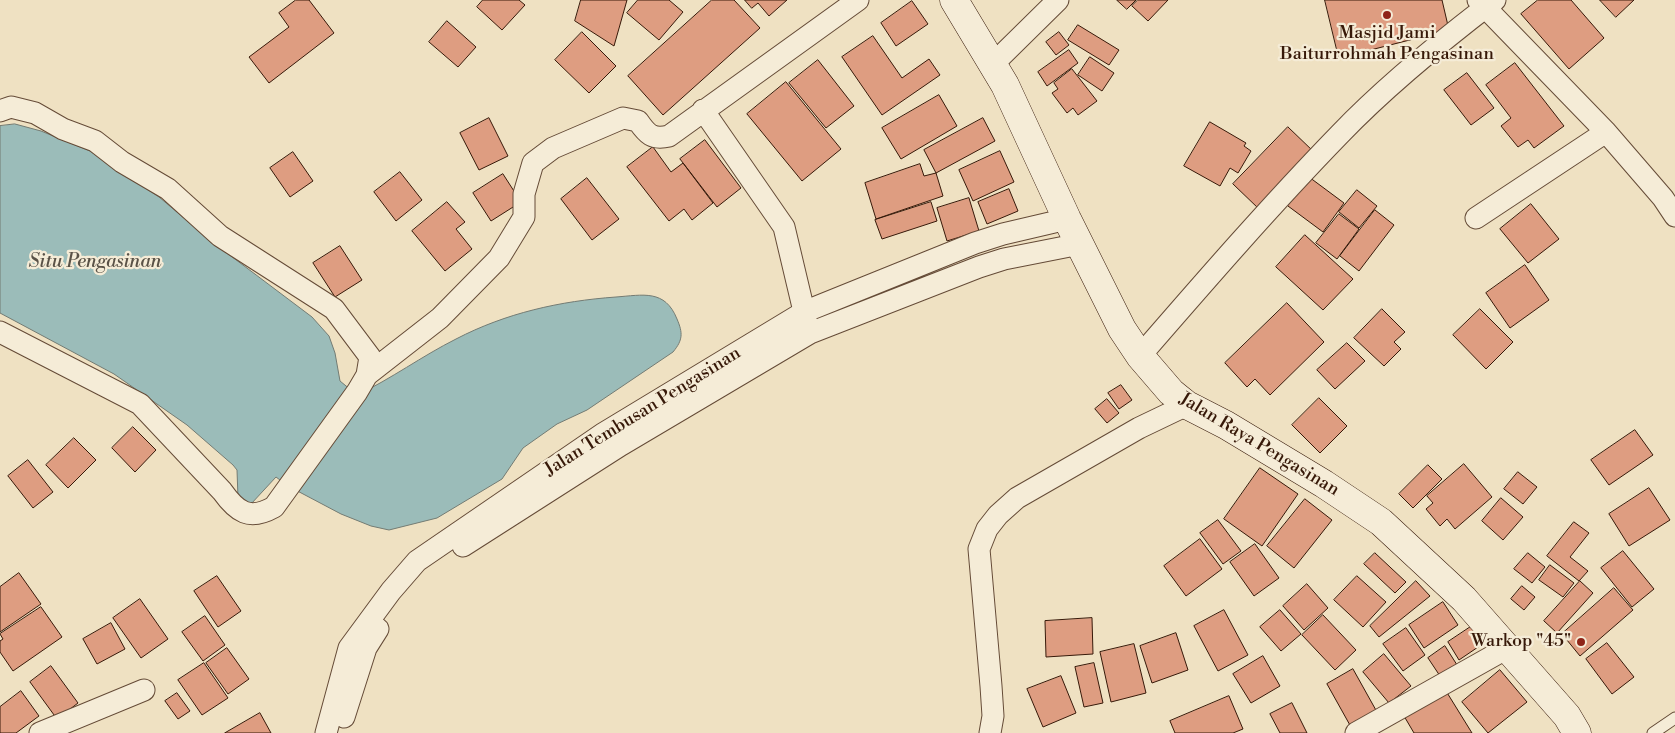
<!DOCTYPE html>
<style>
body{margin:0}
canvas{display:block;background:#efe1c2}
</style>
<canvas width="1675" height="733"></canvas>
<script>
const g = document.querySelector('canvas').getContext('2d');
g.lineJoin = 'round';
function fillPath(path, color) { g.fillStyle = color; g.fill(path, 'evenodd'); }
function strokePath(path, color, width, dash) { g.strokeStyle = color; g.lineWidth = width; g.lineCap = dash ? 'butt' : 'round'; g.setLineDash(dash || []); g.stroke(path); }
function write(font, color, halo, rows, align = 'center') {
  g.font = font + ' "Libre Bodoni",serif'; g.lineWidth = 4.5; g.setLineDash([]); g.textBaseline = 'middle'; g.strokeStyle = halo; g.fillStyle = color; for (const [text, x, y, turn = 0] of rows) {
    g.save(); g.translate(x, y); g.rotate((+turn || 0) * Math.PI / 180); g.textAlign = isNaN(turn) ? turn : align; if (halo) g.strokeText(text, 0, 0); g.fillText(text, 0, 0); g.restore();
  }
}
const water = new Path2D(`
 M15 124 41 131 90 151 159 197 215 244 312 317 329 336 335 353 340 381 357 395C391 379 422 356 456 339 506 313 560 301 616 297 643 295 665 289 677 319 683 333 683 340 673 352L587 410 557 424 523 448 502 479 437 518 389 530 371 526 341 514 288 486 276 477 251 504 238 498 237 470 233 465 187 425 114 374 0 313V126Z`);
const building = new Path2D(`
 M296 0H309L334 33 269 83 249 57 289 27 279 13Z
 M483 0H519L525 5 502 30 477 7Z
 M581 0H627L614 46 575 21Z
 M638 0H669L683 12 659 40 627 13Z
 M712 0H734L760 28 663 115 628 76Z
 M745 0H787L769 16 758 3 752 8Z
 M1117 0H1136L1127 9Z
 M1138 0H1168L1148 21 1132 6Z
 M1325 0H1442L1449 30 1339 58Z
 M1538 0H1571L1604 38 1569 69 1521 14Z
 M1600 0H1634L1616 17Z
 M912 1 928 24 896 46 881 23Z
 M447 21 476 47 458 67 429 42Z
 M1078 25 1119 50 1109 65 1068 40Z
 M582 32 616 66 589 93 555 60Z
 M1059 32 1069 45 1056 55 1046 42Z
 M873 36 902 78 929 59 940 75 882 115 842 57Z
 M1069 50 1078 63 1047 86 1038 72Z
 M1090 57 1114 73 1102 91 1078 75Z
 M818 60 854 106 826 128 789 83Z
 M1515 63 1564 126 1534 148 1528 140 1518 147 1501 126 1511 118 1486 85Z
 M1072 69 1097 101 1078 115 1073 108 1067 113 1052 93 1058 89 1054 83Z
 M1467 73 1494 108 1471 125 1444 90Z
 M786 82 841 149 802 181 747 114Z
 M939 95 957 126 901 159 882 128Z
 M489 118 508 156 479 170 460 133Z
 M983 118 995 141 936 173 924 150Z
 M1210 122 1246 143 1244 146 1251 151 1238 173 1230 168 1220 186 1184 166Z
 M1288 127 1314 152 1259 209 1233 184Z
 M705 140 741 188 717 207 680 159Z
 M653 147 671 172 683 163 713 203 692 220 684 209 669 221 627 167Z
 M1000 151 1014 182 973 201 959 170Z
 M293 152 313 181 290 197 270 168Z
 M920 164 924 176 936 173 943 196 876 219 865 183Z
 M400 172 422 200 396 221 374 192Z
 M503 174 521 202 491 221 473 193Z
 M1309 177 1344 203 1323 232 1288 206Z
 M587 178 619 219 592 240 561 199Z
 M1009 189 1018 211 987 224 978 202Z
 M1357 190 1377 206 1359 228 1339 212Z
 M969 198 979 231 947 241 937 208Z
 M447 202 465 222 456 229 472 249 445 271 412 231Z
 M931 202 937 221 882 239 875 220Z
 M1531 204 1559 239 1528 263 1500 229Z
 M1375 210 1394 225 1359 271 1340 256Z
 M1339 214 1359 229 1337 259 1316 243Z
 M1305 235 1353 279 1323 310 1276 267Z
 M340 246 362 280 335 297 313 263Z
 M1525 265 1549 300 1510 328 1486 293Z
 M1287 303 1324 342 1270 395 1255 379 1247 387 1225 363Z
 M1382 309 1405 332 1394 342 1401 349 1384 366 1354 338Z
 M1480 309 1513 342 1486 369 1453 335Z
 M1347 343 1365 361 1335 389 1317 370Z
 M1121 385 1132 400 1119 409 1108 393Z
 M1319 398 1347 426 1320 453 1292 425Z
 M1107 399 1119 413 1107 423 1095 409Z
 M133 427 156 450 135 472 112 448Z
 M1635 430 1653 455 1609 485 1591 460Z
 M74 438 96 460 68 488 46 465Z
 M28 460 53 492 33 508 8 476Z
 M1464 464 1492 497 1455 529 1447 519 1440 526 1426 509 1433 503 1427 496Z
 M1428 465 1442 479 1413 508 1399 494Z
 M1260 468 1298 494 1262 546 1224 519Z
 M1518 472 1537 487 1523 504 1504 489Z
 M1649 488 1670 520 1629 546 1609 514Z
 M1501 498 1523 517 1503 540 1482 521Z
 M1305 499 1332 520 1294 568 1267 546Z
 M1218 520 1241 551 1223 564 1200 533Z
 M1574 522 1589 533 1570 557 1588 571 1579 581 1547 556Z
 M1200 539 1222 569 1186 596 1164 566Z
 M1255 544 1279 578 1254 596 1230 562Z
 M1623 551 1654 589 1632 607 1601 568Z
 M1375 553 1406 582 1395 593 1364 564Z
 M1528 553 1545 567 1532 583 1514 569Z
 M1550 565 1574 583 1563 597 1539 580Z
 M19 573 41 604 0 632V587Z
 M217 576 241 611 218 627 194 591Z
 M1357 576 1386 602 1363 627 1334 600Z
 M1416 581 1430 596 1379 637 1370 626Z
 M1580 581 1593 593 1557 633 1544 621Z
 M1307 584 1328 608 1304 630 1283 606Z
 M1522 586 1535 597 1524 610 1511 599Z
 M1614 588 1633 610 1580 656 1562 634Z
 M140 599 168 639 141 658 113 618Z
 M1443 602 1458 625 1424 648 1409 625Z
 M41 607 62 637 13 671 0 652V641L3 639 0 634Z
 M1224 610 1248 655 1218 671 1194 626Z
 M1280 610 1301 634 1281 651 1260 627Z
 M1323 615 1356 650 1335 670 1302 635Z
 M205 616 225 645 203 661 182 632Z
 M1092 618 1093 654 1046 657 1045 621Z
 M111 623 125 649 97 664 83 639Z
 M1472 626 1484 643 1459 660 1448 642Z
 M1406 628 1425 655 1403 671 1383 644Z
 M1176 633 1188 670 1152 683 1140 646Z
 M1607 643 1634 677 1612 694 1586 659Z
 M1134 644 1146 693 1111 702 1100 652Z
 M1445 646 1459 668 1442 679 1428 658Z
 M227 648 249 679 228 694 206 663Z
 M1384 654 1411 686 1389 703 1363 672Z
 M1263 656 1280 686 1251 703 1233 674Z
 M204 663 228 698 202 715 178 680Z
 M1094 663 1103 703 1084 707 1075 667Z
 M51 666 78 703 57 719 30 682Z
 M1353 669 1377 712 1351 727 1327 684Z
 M1500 670 1527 702 1488 733 1462 702Z
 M1061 676 1076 713 1043 727 1027 689Z
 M21 691 39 716 16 733H0V707Z
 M1446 691 1472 733H1414L1404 716Z
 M177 693 190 711 178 719 165 701Z
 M1229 696 1243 729 1233 733H1175L1170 721Z
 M1292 703 1307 733H1280L1270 714Z
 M260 713 271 733H225Z`);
const lane = new Path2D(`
 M1653 733 1675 718`);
const street = new Path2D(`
 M1478 0 1606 132 1663 198 1675 216
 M992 65 1058 0
 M703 110 784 227 807 324
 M0 111 11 107 35 113 63 129 95 141 122 162 168 189 220 236 334 309 370 357 367 375 357 392 274 507C249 521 237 512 222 491L140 404 0 332
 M1476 218 1606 132
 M1140 356C1205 281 1271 205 1340 134 1384 88 1444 39 1495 0
 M367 375 440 318 499 258 524 217V194L533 163 553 148 623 118 638 121C647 134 652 140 669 136L858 0
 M463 546 621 445 810 333 979 267 1004 259 1080 244
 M344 717 366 648 378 629
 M40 733 144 690
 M326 733 349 648 391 591 417 561 604 433 804 312 975 243 1003 234 1067 219
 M990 733 993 716 991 686 979 549 987 529 998 515 1017 498 1139 428 1187 405
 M1356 733 1509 647`);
const secondary = new Path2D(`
 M954 0 1005 85 1067 219 1122 329 1140 356 1171 392 1187 405 1226 425 1324 484 1381 522 1464 599 1567 716 1577 733`);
const markers = [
 [1387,15,5,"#8f2418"],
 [1581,642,5,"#8f2418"]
];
const poiNames = [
 ["Masjid Jami",1387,34],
 ["Baiturrohmah Pengasinan",1387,55],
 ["Warkop \"45\"",1571,642,"right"]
];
const streetNames = [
 ["Jalan Tembusan Pengasinan",643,412,-32],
 ["Jalan Raya Pengasinan",1259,445,31]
];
const waterNames = [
 ["Situ Pengasinan",95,262]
];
fillPath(water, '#9bbcb9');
strokePath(water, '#737b73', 1);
fillPath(building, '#de9d81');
strokePath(building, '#371909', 1);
strokePath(lane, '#654b37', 13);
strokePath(street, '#654b37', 23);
strokePath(secondary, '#371909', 29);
strokePath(lane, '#f5ecd7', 11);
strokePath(street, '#f5ecd7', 21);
strokePath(secondary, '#f5ecd7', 28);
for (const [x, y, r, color] of markers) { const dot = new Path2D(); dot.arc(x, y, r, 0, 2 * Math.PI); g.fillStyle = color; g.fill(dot); strokePath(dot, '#f5ecd7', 2); }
write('18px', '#371909', '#f5ecd7', poiNames);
write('18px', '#371909', '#f5ecd7', streetNames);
write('italic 19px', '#5a5247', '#f5ecd7', waterNames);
</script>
